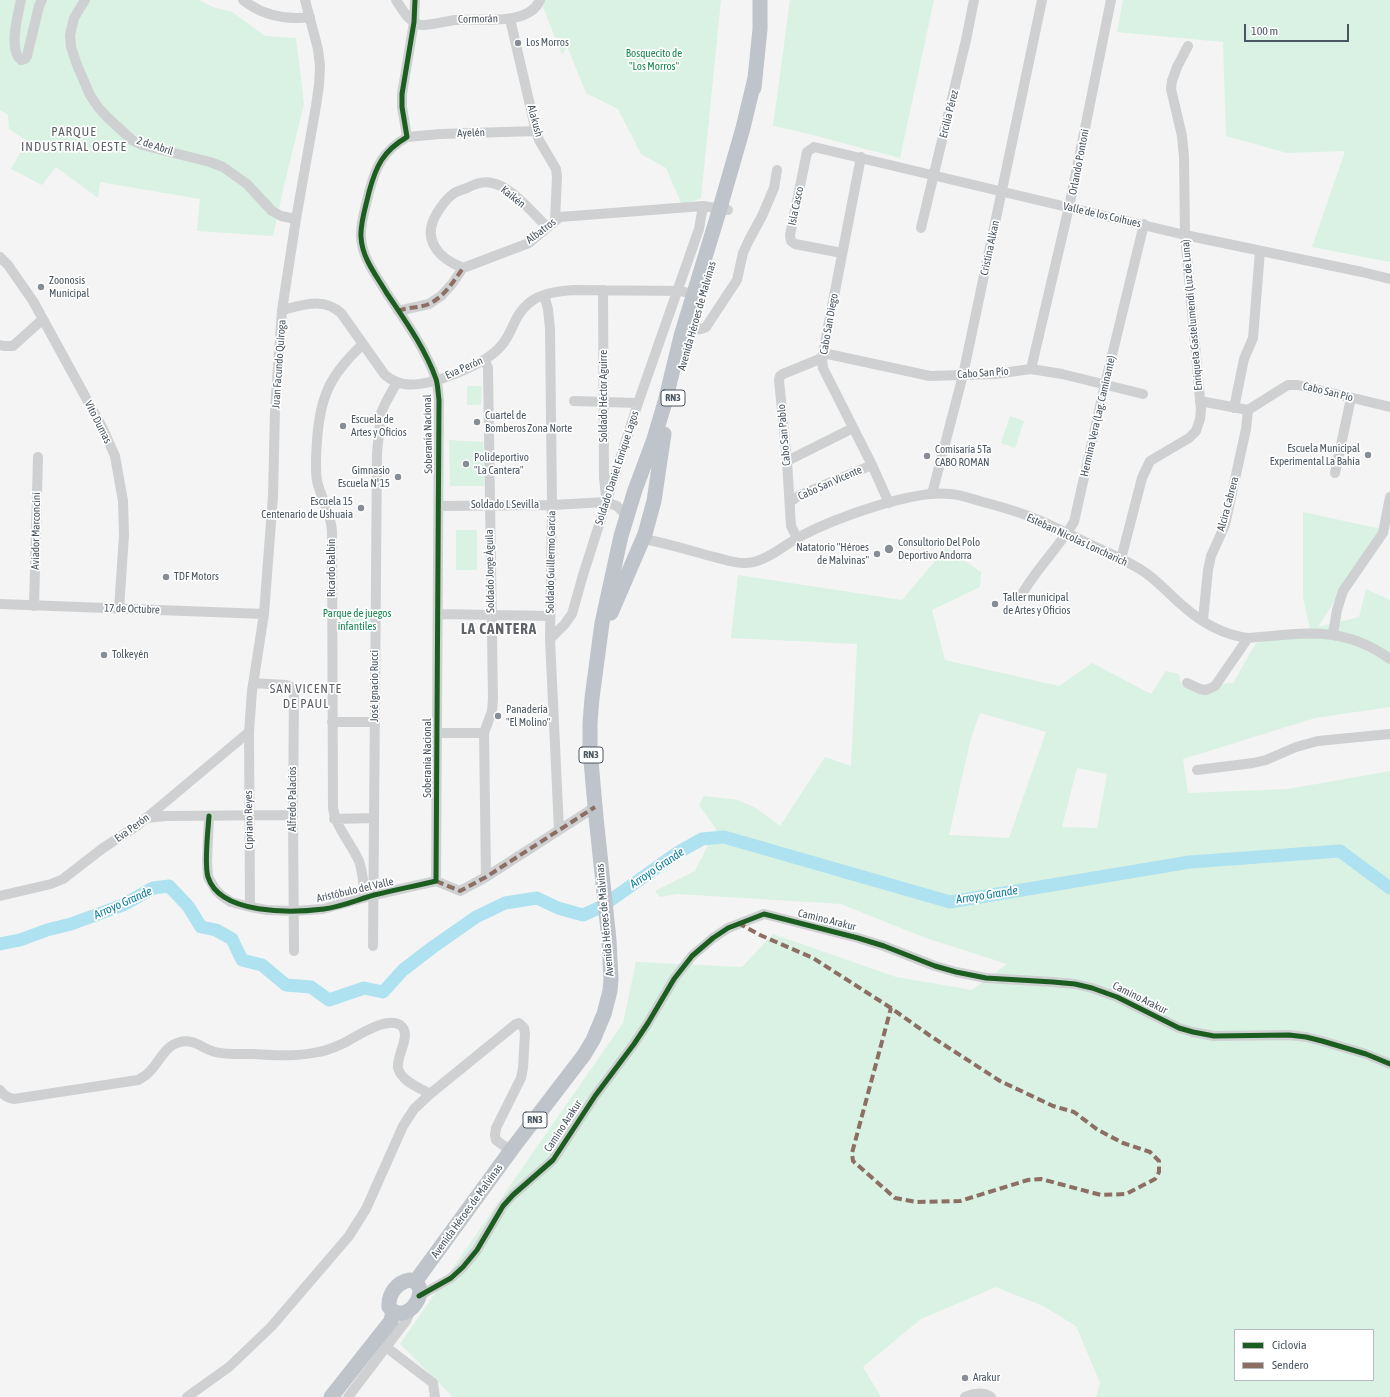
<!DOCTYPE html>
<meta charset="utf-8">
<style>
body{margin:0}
#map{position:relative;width:1390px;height:1397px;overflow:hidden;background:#f4f4f4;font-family:"Asap Condensed",sans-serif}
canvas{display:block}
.legend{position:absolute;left:1234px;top:1329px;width:140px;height:52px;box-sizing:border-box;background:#fff;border:1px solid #b7bbc0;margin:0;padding:5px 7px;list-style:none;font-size:12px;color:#4a5661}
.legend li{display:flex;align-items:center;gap:8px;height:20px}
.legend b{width:20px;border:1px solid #b7bbc0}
.scale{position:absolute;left:1244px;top:24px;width:105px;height:18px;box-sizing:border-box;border:2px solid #4a5661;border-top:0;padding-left:5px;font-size:12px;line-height:14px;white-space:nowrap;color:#4a5661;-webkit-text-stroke:3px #fff;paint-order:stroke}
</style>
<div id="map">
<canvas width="1390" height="1397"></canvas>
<ul class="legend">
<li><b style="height:5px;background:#1b5e20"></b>Ciclovía</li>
<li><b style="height:5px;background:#8d6e63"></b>Sendero</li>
</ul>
<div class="scale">100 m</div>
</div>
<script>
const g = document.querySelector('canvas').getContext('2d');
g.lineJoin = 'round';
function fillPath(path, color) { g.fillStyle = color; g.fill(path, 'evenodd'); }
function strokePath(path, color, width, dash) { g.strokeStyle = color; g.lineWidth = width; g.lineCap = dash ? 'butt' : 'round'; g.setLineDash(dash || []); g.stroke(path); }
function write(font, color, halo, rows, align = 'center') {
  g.font = font + ' "Asap Condensed",sans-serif'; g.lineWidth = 3.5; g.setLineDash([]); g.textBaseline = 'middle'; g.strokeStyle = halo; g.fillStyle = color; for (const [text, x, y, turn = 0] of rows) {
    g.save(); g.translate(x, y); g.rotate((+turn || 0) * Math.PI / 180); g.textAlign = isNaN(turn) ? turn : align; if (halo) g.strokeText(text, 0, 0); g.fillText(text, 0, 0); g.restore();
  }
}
const green = new Path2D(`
 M0 0H199L213 7 232 12 265 36 296 38 304 104 284 186 273 236 197 231 200 199 100 182 98 198 56 167 42 185 11 169 27 141 9 129 8 115 0 110Z
 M545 0H721L701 198 682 205 666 168 641 154 618 109 586 93 567 46 562 55 543 7Z
 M790 0H934L900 158 793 130 773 126Z
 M1123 0H1390V262L1312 247 1345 151 1287 153 1226 136 1223 42 1117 32Z
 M467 386H482L481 405H467Z
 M1010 416 1024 421 1015 448 1001 443Z
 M449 440 483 442 484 486H450Z
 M1303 512 1381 529 1318 627 1359 617 1366 589 1390 600V707L1315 718 1183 759 1188 793 1288 789 1390 771V1397H1096L1100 1383 1076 1326 1043 1306 996 1287 921 1319 863 1367 881 1397H453L400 1344 623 1023 636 962 742 967 773 934 896 977 972 990 1007 964 923 937 841 904 677 894 660 897 655 891 695 871 716 829 699 805 704 796 738 800 756 808 780 826 825 757 851 766 857 644 731 638 738 575 902 600 946 548 981 572 980 587 932 610 945 660 1059 686 1092 663 1151 694 1166 671 1179 674 1182 687 1233 683 1256 643 1310 629 1303 597ZM980 713 1046 732 1009 838 949 835 971 738ZM1077 768 1107 774 1097 828 1062 827ZM1235 1330H1373V1380H1235Z
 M456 530H477V570H456Z
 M343 609 373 610 372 632 342 631Z`);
const river = new Path2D(`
 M0 944 20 940 47 930 71 924 123 905 153 888 169 886 188 906 201 927 216 930 232 939 242 960 262 965 286 985 311 987 329 1000 364 988 383 992 403 970 433 947 476 917 505 903 537 898 558 908 583 915 601 907 677 853 702 839 724 837 950 902 1190 862 1340 851 1390 888`);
const minor = new Path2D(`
 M21 0C18 14 8 50 21 60L25 59 27 56 39 6 42 0
 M85 0 74 18 70 35 71 47 77 65 90 95 98 107 107 117 132 140 142 145 210 162 223 167 247 184 272 211 281 216 296 219
 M243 0C262 15 286 20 310 17
 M396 0C402 9 409 23 421 25 429 26 446 21 455 20 478 18 529 27 540 0
 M415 0 414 22 402 94V107L407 137C383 151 376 166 369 192 366 206 360 223 361 237 362 258 376 275 386 292 404 319 425 348 436 379 438 385 438 393 439 400L436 881
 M510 19 536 131 539 140 556 169 557 177 555 221
 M407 137 440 134 536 131
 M861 157 822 358 823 368 872 465 889 503
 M921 228 966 40 974 0
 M842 253 795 244 791 241 790 235 807 152 814 147 1185 235 1362 272 1390 279
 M0 257 8 265 33 301 103 429 115 456 123 501 124 535 119 609
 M463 268C438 258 421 239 437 213 442 205 446 199 453 194 457 191 462 190 467 188 477 183 485 180 496 184 514 190 533 213 547 227
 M603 290 604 478 606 496
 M544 295 548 309 550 329 552 505 550 639 559 830
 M282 310C303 305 323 297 341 313L385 375C390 379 396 383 404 384 428 388 485 365 501 346 513 333 513 316 529 303 541 293 559 291 575 290L681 291 702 297
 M398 311 429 304 441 296 452 284 463 268 529 243 560 217 703 206 728 210
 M691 330 701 329 706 327 737 280 743 253 749 240 762 216 774 188 777 170
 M363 344C330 375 320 396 317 441 316 454 315 468 317 481 321 498 331 513 332 531L333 808C336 828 351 843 359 861 363 873 364 886 364 898
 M0 345 4 346H13L43 319
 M823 353 930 376 995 374 1031 369 1062 374 1143 394
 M485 360 488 368 493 699 492 711 484 733 486 877
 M1031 369 1069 207 1111 0
 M574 401 638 403
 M1200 401 1248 410 1283 388 1288 385H1298L1390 407
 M1234 408 1244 359 1253 338 1260 251
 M787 461 853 428
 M1335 473 1351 398
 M932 494 963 375 1042 0
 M790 502 800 495 872 465
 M439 506 552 505 606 502 617 506 623 512 626 519
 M797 538 791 526 787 461 779 380 780 376 783 374 822 358
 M643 539C667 543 691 551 714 557 724 559 736 564 746 563 766 562 783 546 799 537 833 519 913 489 951 494 962 495 972 499 983 502 1006 508 1030 515 1052 526 1064 531 1075 537 1087 543 1106 552 1126 560 1143 571 1158 581 1170 595 1183 606 1201 622 1224 635 1248 638 1302 634 1342 624 1390 659
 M1121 559 1142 478 1150 461 1189 438 1196 431 1200 419 1201 410 1185 235 1184 157 1182 136 1171 89 1172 81 1177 67 1188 46
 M1022 594C1037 568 1059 547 1074 522L1105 384 1144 224
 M0 604 264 614
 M34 606 38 457
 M439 614 550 616
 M1203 620 1208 570 1211 556 1225 525 1246 429 1248 410
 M1333 634 1337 610 1343 591 1383 533 1390 497
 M550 639 564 625 572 614 583 575 638 403 699 229 703 206
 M253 683 286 685 291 687 294 692 293 815 294 951
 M1187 683 1200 689 1206 690 1215 686 1248 638
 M332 722H375
 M438 733H484
 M1197 770 1253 763 1266 760 1296 747 1318 741 1390 734
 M209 816 207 862 208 877 215 889 222 896 231 902 250 907 267 910 294 911 323 909 374 895 436 881 460 891 486 877 595 807
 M146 818 166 816 293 815
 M334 819 374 818
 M0 896 51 884 63 879 103 848 138 825 249 732
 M250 907 249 732 252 691 264 614 273 496 275 409 282 310 296 219 316 106 319 85 320 66 318 49 305 0
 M373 946 377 453 381 413 386 402 397 382
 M0 1090C4 1096 8 1098 14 1099L138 1080C141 1078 144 1077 146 1075 159 1065 163 1046 180 1042 193 1038 203 1049 215 1052 227 1055 241 1054 254 1054 275 1055 297 1057 318 1052 327 1051 335 1047 344 1043 356 1037 386 1016 400 1025 413 1034 396 1055 398 1068 401 1081 420 1088 430 1094L516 1024 519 1023 524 1028 525 1033 523 1068 521 1078 496 1128 495 1135 496 1140 504 1146 512 1149
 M419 1296 451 1278 463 1267 477 1250 503 1206 513 1195 553 1160 595 1096 634 1044 648 1023 674 979 692 956 713 938 728 928 764 914 858 938 884 946 935 966 956 972 986 978 1053 982 1075 984 1092 988 1117 997 1179 1028 1193 1032 1214 1036 1289 1035 1306 1037 1322 1041 1366 1054 1390 1064
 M386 1347 433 1383 435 1397
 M187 1397 229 1367 271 1327 349 1236 366 1209 403 1126 414 1109 430 1094
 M348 1397 406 1321 412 1308
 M965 1397C973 1393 984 1392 991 1397`);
const highway = new Path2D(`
 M754 88 760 29V0
 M611 613 645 534 654 501 664 434
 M410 1280C435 1286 406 1329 389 1307 388 1294 397 1282 410 1280Z
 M415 1282 512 1149 584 1055 593 1040 604 1014 610 991 611 979 609 940 596 817 590 750V723L592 698 602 623 621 536 635 490 654 439 665 402 681 336 720 208 743 128 755 78
 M331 1397 391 1321 393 1311`);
const quiet = new Path2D(`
 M398 311C408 307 419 308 429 304 444 297 454 281 463 268
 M436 881 460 891 486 877 595 807
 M738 923 760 935 813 958 891 1008 929 1035 1000 1081 1053 1106 1074 1112 1098 1130 1123 1143 1150 1152 1159 1161V1172L1155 1179 1126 1194 1101 1195 1041 1179 1028 1180 960 1201 916 1202 895 1198 853 1161 852 1153 891 1008`);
const cycleway = new Path2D(`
 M209 816C208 830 204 864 208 877 220 915 292 913 324 909 341 907 357 900 374 895 394 890 415 886 436 881L439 400C438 393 438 385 436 379 425 348 404 319 386 292 376 275 362 258 361 237 360 223 366 206 369 192 376 166 383 151 407 137L402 107V94L414 22 415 0
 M419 1296 451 1278 463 1267 477 1250 503 1206 513 1195 553 1160 595 1096 634 1044 648 1023 674 979 692 956 713 938 728 928 764 914 858 938 884 946 935 966 956 972 986 978 1053 982 1075 984 1092 988 1117 997 1179 1028 1193 1032 1214 1036 1289 1035 1306 1037 1322 1041 1366 1054 1390 1064`);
const markers = [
 [518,43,4,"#868d94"],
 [41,287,4,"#868d94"],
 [477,422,4,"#868d94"],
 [343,426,4,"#868d94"],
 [1368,455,4,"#868d94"],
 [927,456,4,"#868d94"],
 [466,464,4,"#868d94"],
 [398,477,4,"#868d94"],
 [361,508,4,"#868d94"],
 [889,549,5,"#868d94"],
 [877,554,4,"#868d94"],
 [166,577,4,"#868d94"],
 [995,604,4,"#868d94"],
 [104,655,4,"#868d94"],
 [498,716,4,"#868d94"],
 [965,1378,4,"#868d94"]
];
const shields = [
 [673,398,24],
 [591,755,24],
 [535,1120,24]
];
const shieldNames = [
 ["RN3",673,398],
 ["RN3",591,755],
 ["RN3",535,1120]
];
const streetNames = [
 ["Cormorán",478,19,-1],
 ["Ercilia Pérez",949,114,-76],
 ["Alakush",535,121,75],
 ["Ayelén",471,133,-2],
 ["2 de Abril",155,146,18],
 ["Orlando Pontoni",1079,162,-79],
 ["Kaikén",513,197,39],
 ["Isla Casco",796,206,-78],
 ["Valle de los Coihues",1102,215,13],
 ["Albatros",541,231,-37],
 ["Cristina Alkan",990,248,-78],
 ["Enriqueta Gastelumendi (Luz de Luna)",1192,315,-95],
 ["Avenida Héroes de Malvinas",697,316,-74],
 ["Cabo San Diego",829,324,-80],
 ["Juan Facundo Quiroga",279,364,-86],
 ["Eva Perón",464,368,-24],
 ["Cabo San Pío",983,373,-4],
 ["Cabo San Pío",1328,392,14],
 ["Soldado Héctor Aguirre",604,396,-90],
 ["Hermina Vera (Lag. Caminante)",1098,416,-77],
 ["Vito Dumas",98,422,63],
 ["Soberanía Nacional",428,434,-91],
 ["Cabo San Pablo",784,435,-95],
 ["Soldado Daniel Enrique Lagos",617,468,-72],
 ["Cabo San Vicente",830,483,-24],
 ["Alcira Cabrera",1228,504,-75],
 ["Soldado L Sevilla",505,505],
 ["Aviador Marconcini",36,531,-89],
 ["Esteban Nicolas Loncharich",1077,540,25],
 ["Soldado Guillermo García",551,562,-89],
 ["Ricardo Balbín",332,568,-90],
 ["Soldado Jorge Águila",490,571,-91],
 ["17 de Octubre",132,609,2],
 ["José Ignacio Rucci",375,686,-90],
 ["Soberanía Nacional",428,758,-90],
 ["Alfredo Palacios",293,799,-90],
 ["Cipriano Reyes",249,820,-91],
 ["Eva Perón",132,828,-36],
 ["Aristóbulo del Valle",355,890,-13],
 ["Avenida Héroes de Malvinas",605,920,-95],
 ["Camino Arakur",827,920,14],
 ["Camino Arakur",1140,998,26],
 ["Camino Arakur",563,1126,-57],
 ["Avenida Héroes de Malvinas",467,1211,-54]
];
const poiNames = [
 ["Los Morros",526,43],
 ["Zoonosis",49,281],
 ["Municipal",49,294],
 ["Cuartel de",485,416],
 ["Bomberos Zona Norte",485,429],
 ["Escuela de",351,420],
 ["Artes y Oficios",351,433],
 ["Escuela Municipal",1360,449,"right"],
 ["Experimental La Bahía",1360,462,"right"],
 ["Comisaría 5Ta",935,450],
 ["CABO ROMAN",935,463],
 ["Polideportivo",474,458],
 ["\"La Cantera\"",474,471],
 ["Gimnasio",390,471,"right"],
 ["Escuela N°15",390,484,"right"],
 ["Escuela 15",353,502,"right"],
 ["Centenario de Ushuaia",353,515,"right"],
 ["Consultorio Del Polo",898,543],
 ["Deportivo Andorra",898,556],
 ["Natatorio \"Héroes",869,548,"right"],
 ["de Malvinas\"",869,561,"right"],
 ["TDF Motors",174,577],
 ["Taller municipal",1003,598],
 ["de Artes y Oficios",1003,611],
 ["Tolkeyén",112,655],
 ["Panadería",506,710],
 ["\"El Molino\"",506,723],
 ["Arakur",973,1378]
];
const parkNames = [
 ["Bosquecito de",654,54],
 ["\"Los Morros\"",654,67],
 ["Parque de juegos",357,614],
 ["infantiles",357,627]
];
const waterNames = [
 ["Arroyo Grande",657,868,-34],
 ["Arroyo Grande",987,895,-9],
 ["Arroyo Grande",123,903,-24]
];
const quarterNames = [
 ["PARQUE",74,132],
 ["INDUSTRIAL OESTE",74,147],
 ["SAN VICENTE",306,689],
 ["DE PAUL",306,704]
];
const districtNames = [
 ["LA CANTERA",499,629]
];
fillPath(green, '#d9f2e3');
strokePath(river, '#aee2f0', 13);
strokePath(minor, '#ced0d2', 10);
strokePath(highway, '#bec4c9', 15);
strokePath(quiet, '#8d6e63', 4, [8, 4]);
strokePath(cycleway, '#1b5e20', 5);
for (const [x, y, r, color] of markers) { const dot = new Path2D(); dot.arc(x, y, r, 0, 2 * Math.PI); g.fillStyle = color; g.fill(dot); strokePath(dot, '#fff', 1.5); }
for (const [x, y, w] of shields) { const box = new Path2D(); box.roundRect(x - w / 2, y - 8, w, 16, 3); g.fillStyle = '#fff'; g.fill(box); strokePath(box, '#4a5661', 1); }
write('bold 10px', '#4a5661', null, shieldNames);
write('11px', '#4a5661', '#fff', streetNames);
write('11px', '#4a5661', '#fff', poiNames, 'left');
write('11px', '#17864f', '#fff', parkNames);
write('italic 12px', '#0c7c9b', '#fff', waterNames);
g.letterSpacing = '1px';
write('13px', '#5f6368', '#fff', quarterNames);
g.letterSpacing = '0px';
g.letterSpacing = '1px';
write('bold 15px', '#5f6368', '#fff', districtNames);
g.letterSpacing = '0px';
</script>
